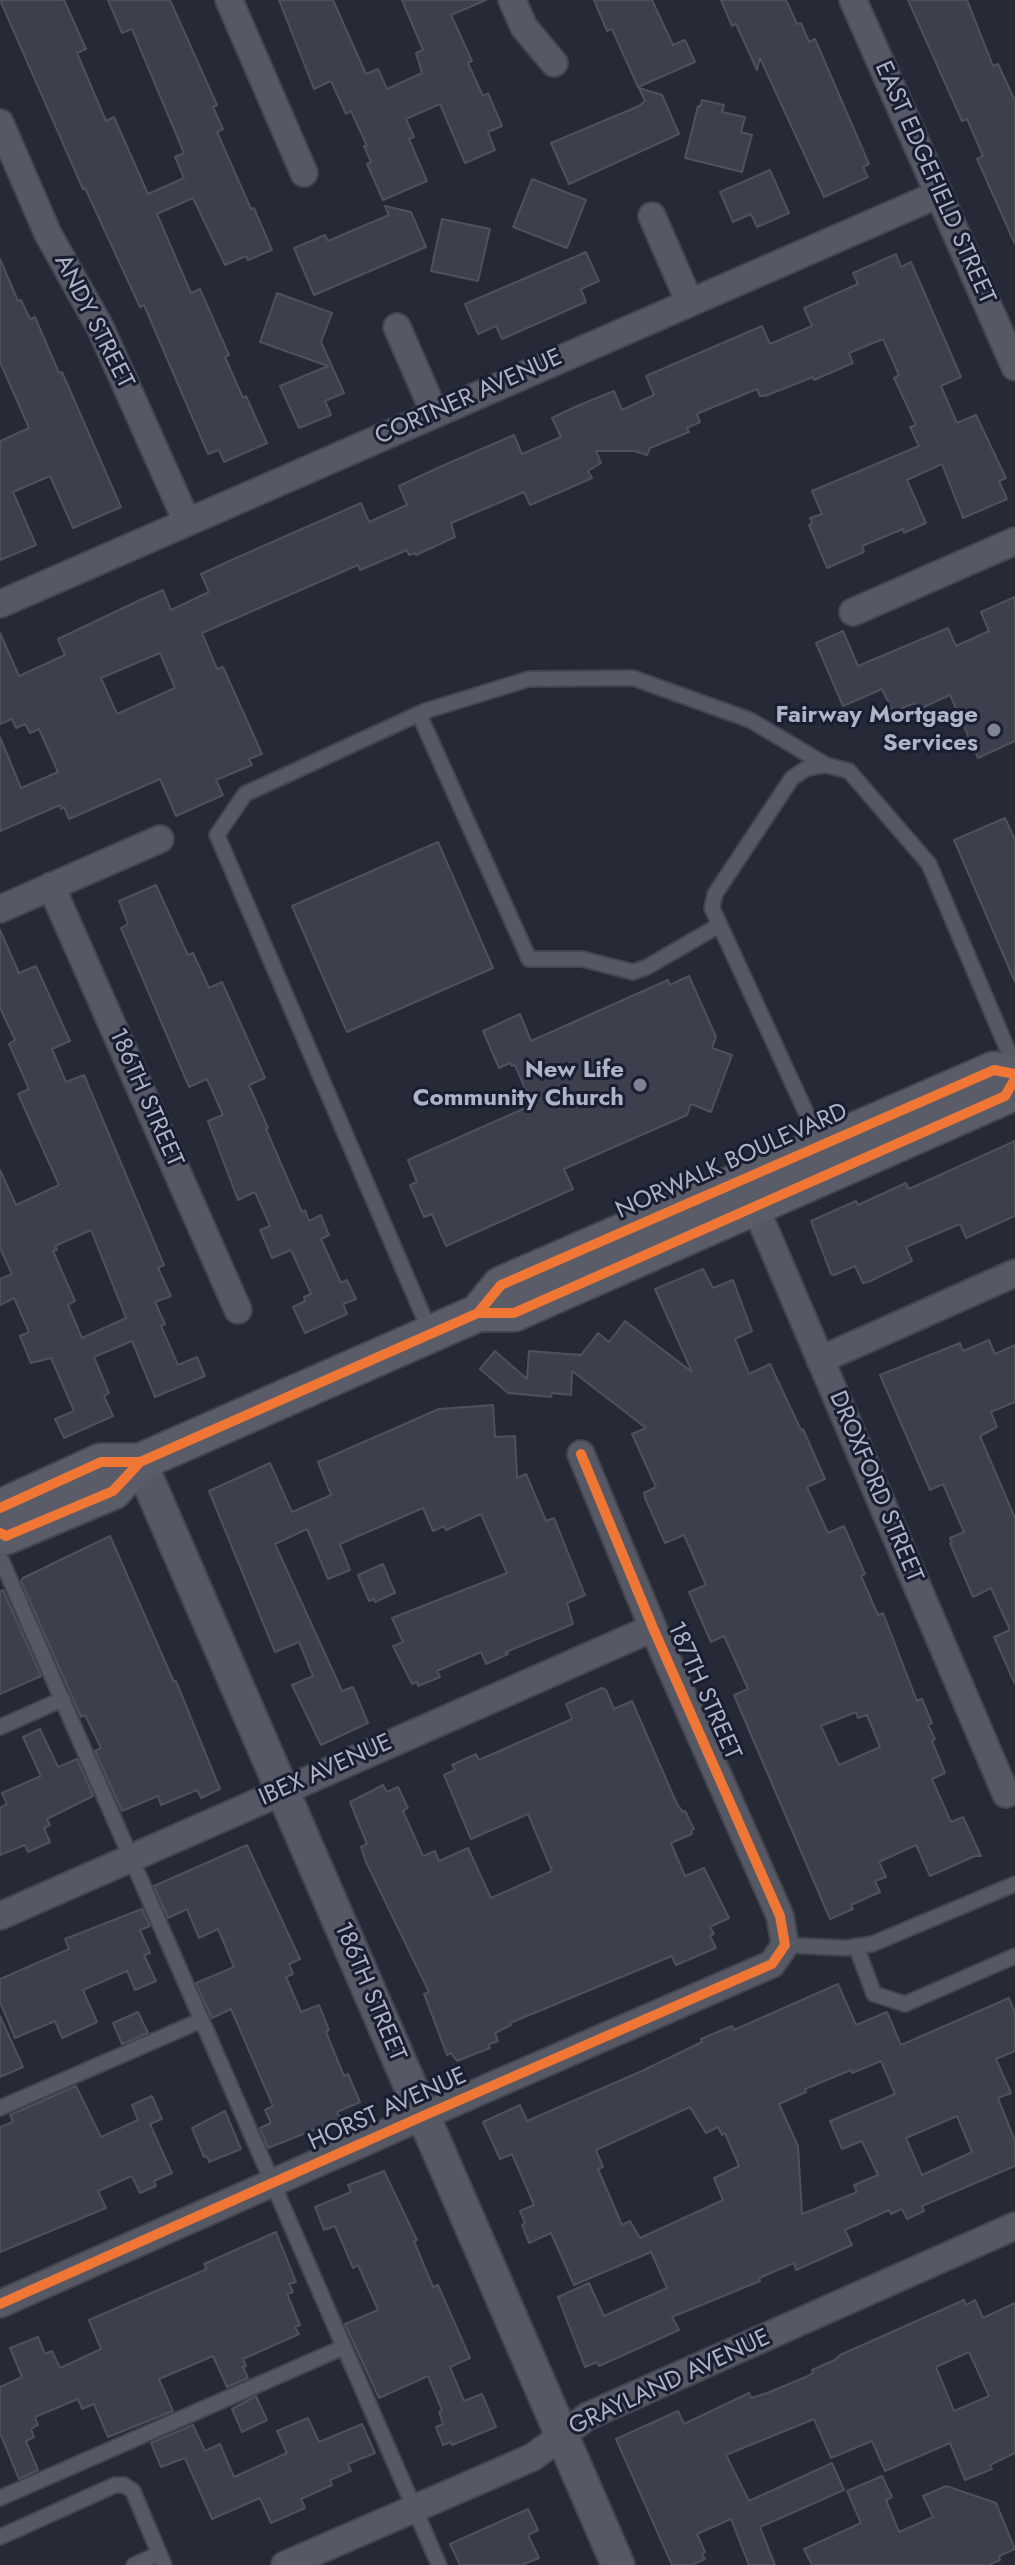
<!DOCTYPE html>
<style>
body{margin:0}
canvas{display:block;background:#252a36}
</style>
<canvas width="1015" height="2565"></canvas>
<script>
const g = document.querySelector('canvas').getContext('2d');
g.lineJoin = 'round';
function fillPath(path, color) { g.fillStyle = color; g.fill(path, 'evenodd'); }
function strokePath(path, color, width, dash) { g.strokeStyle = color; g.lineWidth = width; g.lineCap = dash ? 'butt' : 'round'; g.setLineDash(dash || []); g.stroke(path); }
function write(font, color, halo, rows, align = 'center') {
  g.font = font + ' Jost,sans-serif'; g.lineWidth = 6; g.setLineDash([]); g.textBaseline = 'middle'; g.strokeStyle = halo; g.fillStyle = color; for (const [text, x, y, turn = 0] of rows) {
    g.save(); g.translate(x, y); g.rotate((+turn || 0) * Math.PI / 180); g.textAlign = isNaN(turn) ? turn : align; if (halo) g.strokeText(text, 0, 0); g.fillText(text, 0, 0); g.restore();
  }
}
const building = new Path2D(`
 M0 0H64L86 49 77 53 106 121 114 117 148 194 184 178 175 157 184 153 132 29 122 33 108 0H170L217 105 213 107 223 129 217 132 251 209 254 208 272 250 248 260 246 256 225 265 193 198 157 214 191 293 200 289 229 355 225 357 243 398 246 396 267 443 224 462 219 450 208 454 144 305 140 307 85 188 83 189Z
 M279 0H333L366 74 378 69 387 89 422 73 416 53 423 50 402 0H486L451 15 472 61 468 63 483 96 488 93 502 126 488 132 495 150 465 163 440 104 406 119 414 137 409 139 427 181 383 200 367 164 371 162 364 146H367L351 111 346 114 331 81 314 89Z
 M594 0H652L673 45 685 40 695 62 638 87 612 29 607 31Z
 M721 0H786L797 24 801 23 809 42 815 39 869 164 863 167 868 177 824 197 760 58 757 70 736 24 732 26Z
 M908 0H967L993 66 998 64 1015 101V244L977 159 983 156 967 119 962 121Z
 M639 88 662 95 679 134 569 184 551 143 639 106 645 101Z
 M702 100 724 105 722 112 745 117 741 132 752 135 742 172 685 158 698 106 700 107Z
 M770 170 789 213 757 227 751 214 733 222 720 192Z
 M532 179 586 200 567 248 513 227Z
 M385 206 411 212 426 247 314 295 294 248 325 235 328 241 389 215Z
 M442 219 490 229 478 281 431 271Z
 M586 252 599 281 581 289 586 302 502 339 496 326 478 334 465 304Z
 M896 254 901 267 911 262 961 377 941 386 957 423 976 415 1006 478 999 481 1007 499 963 518 942 464 907 480 926 523 904 533 903 529 862 546 864 552 827 568 809 525 812 523 810 518 822 514 812 491 919 446 910 427 916 425 894 378 899 375 883 339 849 353 853 363 814 380 813 377 765 396H760L757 389 699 413 697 415 700 422 687 428 689 432 650 448 647 455 634 451H596L601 463 588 471 592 478 565 490 530 505 524 492 451 523 455 537 416 555 415 553 409 555 407 550 360 570 358 565 202 633 217 669 223 667 262 754 249 759 252 765 216 780 223 795 176 816 160 779 69 819 64 807 61 809 60 805 0 831V737L21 788 58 772 39 729 30 733 25 724 16 728 12 719 0 724V633L19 676 65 655 58 639 140 600 163 590 171 610 209 592 201 574 236 558 361 503 369 522 407 505 399 486 442 466 514 435 522 454 561 437 552 418 577 406 614 391 622 410 654 395 646 376 762 326 770 344 812 326 804 308 858 284 853 273ZM160 653 175 688 117 714 101 678Z
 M0 259 18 301 21 300 30 319 35 317 59 373 62 372 121 507 73 528 50 476 13 492 36 545 0 560V441L29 428 0 362Z
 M277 293 332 313 321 342 344 393 325 401 331 415 299 428 280 386 328 366 260 342Z
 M1015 597V741L978 758 950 695 917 710 914 703 893 712 882 689 843 706 816 643 843 631 858 666 948 628 956 646 989 631 981 612Z
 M1005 818 1015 840V982L954 840Z
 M438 842 493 968 347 1032 292 906Z
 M156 885 188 955 193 953 209 988 222 982 265 1078 249 1085 268 1128 266 1129 302 1212 305 1210 309 1221 321 1215 329 1235 321 1239 341 1283 347 1280 356 1299 343 1304 347 1314 305 1333 293 1307 305 1301 304 1297 311 1294 291 1250 272 1258 260 1230 270 1226 255 1192 238 1200 208 1121 223 1115 207 1079 189 1087 121 928 128 924 119 901Z
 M0 930 19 973 36 966 70 1041 52 1049 66 1082 84 1075 164 1265 158 1268 171 1296 155 1302 165 1324 161 1326 178 1365 197 1357 205 1376 155 1397 132 1341 94 1357 109 1393 104 1396 113 1416 64 1438 55 1419 74 1411 51 1358 31 1363 20 1336 29 1332 14 1298 0 1305V1279L12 1274 0 1248V1170L16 1205 59 1185 18 1094 29 1089 9 1044 15 1040 0 1008ZM91 1230 126 1318 82 1338 68 1305 75 1301 53 1251 57 1250 55 1246Z
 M689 976 716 1037 712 1048 732 1055 711 1112 691 1104 687 1115 564 1169 573 1189 446 1246 432 1214 424 1217 410 1185 417 1182 408 1160 532 1105 515 1065 512 1066 510 1063 499 1068 483 1031 520 1014 531 1041 668 980 670 985Z
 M1015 1141V1216L966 1238 960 1224 906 1247 912 1261 868 1282 863 1283 855 1266 834 1275 831 1274 811 1221 856 1201 858 1205 906 1183 909 1189Z
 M703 1269 713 1288 733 1280 752 1331 735 1339 749 1374 770 1364 801 1430 803 1429 825 1479 807 1487 828 1533 844 1526 865 1574 861 1576 878 1615 883 1613 917 1701 922 1699 932 1723 928 1725 935 1739 932 1741 945 1773 932 1779 951 1822 963 1817 981 1856H975L930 1876 916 1845 879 1862 886 1877 875 1881 880 1892 851 1905 853 1909 830 1919 734 1695 748 1689 724 1636 711 1642 689 1592 706 1585 684 1535 665 1543 645 1498 644 1493 656 1487 632 1434 646 1428 572 1371 571 1395 552 1393 551 1397 508 1393 480 1369 495 1351 527 1379 529 1351 581 1355 598 1333 609 1342 625 1321 692 1372 655 1289ZM856 1712 858 1718 867 1715 880 1747 839 1765 821 1726Z
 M989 1340 995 1354 1015 1345V1402L991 1412 997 1427 980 1436 1015 1518V1684L994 1637 1010 1630 991 1588 973 1597 950 1543 952 1542 950 1538 964 1532 943 1484 930 1490 880 1375 960 1343 963 1351Z
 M493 1405 495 1437 515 1436 517 1478 526 1474 546 1521 554 1518 585 1595 567 1603 573 1624 506 1652 508 1654 486 1664 481 1652 437 1671 440 1677 418 1686 417 1682 412 1684 393 1646 403 1642 392 1618 507 1573 481 1514 446 1530 444 1526 433 1531 423 1508 340 1544 350 1570 328 1579 307 1529 275 1544 342 1691 353 1687 368 1723 321 1745 292 1685 313 1676 299 1642 275 1652 209 1491 270 1463 292 1512 331 1495 318 1462 439 1409Z
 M110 1536 174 1682 176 1681 220 1789 201 1798 197 1790 161 1805 158 1796 122 1811 95 1751 101 1748 85 1715 81 1717 21 1581 23 1578Z
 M383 1564 395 1593 375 1602 374 1599 369 1601 358 1575Z
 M3 1590 41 1676 0 1694V1591Z
 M602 1688 606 1690 614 1709 632 1701 677 1804 683 1812 685 1811 694 1829 691 1831 692 1834 671 1843 685 1876 704 1868 729 1918 710 1927 714 1934 710 1936 716 1948 676 1965 672 1956 510 2023 511 2025 495 2033 498 2041 488 2045 490 2048 457 2061 451 2053 447 2055 424 1994 429 1992 366 1862 361 1847 367 1844 350 1802 383 1785 387 1792 398 1787 408 1808 403 1811 423 1856 435 1851 439 1861 468 1848 491 1898 552 1871 528 1814 471 1839 444 1775 455 1770 452 1765 476 1754 479 1760 572 1719 566 1704Z
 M40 1729 58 1767 77 1759 93 1796 47 1819 50 1825 44 1828 50 1842 28 1852 25 1845 0 1855V1808L7 1804 2 1793 41 1776 23 1737Z
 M247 1845 300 1959 289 1964 293 1974 286 1977 301 2012 319 2005 329 2030 326 2032 344 2076 348 2074 360 2102 337 2112 341 2119 268 2148 260 2128 271 2123 265 2110 273 2106 231 2009 212 2018 196 1983 234 1967 218 1929 199 1938 187 1909 168 1918 154 1886Z
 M142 1909 150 1926 140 1930 150 1953 144 1955 156 1981 135 1990 127 1971 83 1990 97 2022 62 2038 55 2021 15 2038 0 2002V1979L69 1949 65 1939Z
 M838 1984 856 2025 887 2012 901 2045 1009 1998 1015 2013V2051L996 2059 1011 2093 998 2098 1015 2141V2166L922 2206 924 2211 907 2219 902 2209 891 2214 889 2210 845 2230 852 2245 796 2270 794 2263 759 2278 760 2281 672 2317 679 2330 599 2366 597 2362 585 2367 558 2297 589 2283 604 2316 667 2288 651 2252 574 2285 551 2233 529 2243 522 2225 525 2223 520 2211 534 2205 512 2154 500 2159 483 2122 520 2105 527 2121 642 2071 702 2042 701 2039 732 2026 734 2030ZM881 2061 895 2094 830 2121 842 2149 862 2141 878 2175 854 2185 857 2192 802 2214 798 2146 779 2104 806 2092 805 2089 851 2070 852 2073ZM690 2107 706 2133 718 2127 722 2135 725 2133 739 2166 714 2178 723 2200 640 2238 630 2221 622 2225 598 2169 603 2167 596 2150ZM957 2116 972 2152 922 2175 906 2138Z
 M138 2012 148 2033 122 2044 113 2023Z
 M0 2016 23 2067 0 2077Z
 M76 2086 101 2137 138 2120 132 2105 152 2096 162 2119 150 2124 172 2173 154 2181 156 2186 140 2193 132 2176 98 2191 106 2208 0 2252V2127L13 2122 10 2115Z
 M225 2111 241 2149 209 2162 207 2156 204 2157 192 2128Z
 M384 2171 417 2240 414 2241 433 2287 438 2285 470 2358 450 2367 464 2401 482 2394 496 2427 452 2445 451 2442 443 2445 436 2427 443 2424 439 2412 442 2410 428 2376 379 2398 345 2324 378 2310 358 2265 353 2268 335 2226 324 2230 315 2207 351 2192 348 2185Z
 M276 2232 296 2282 289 2284 293 2292 287 2294 300 2325 295 2327 299 2334 243 2359 246 2366 243 2367 248 2378 227 2387 213 2356 159 2379 173 2411 108 2437 94 2404 82 2409 78 2399 35 2417 38 2425 31 2429 34 2437 26 2441 38 2470 19 2479 0 2433V2387L22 2377 10 2348 38 2337 45 2354 52 2351 60 2368 101 2349 89 2320 207 2269 204 2264Z
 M964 2300 966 2305 975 2300 983 2318 1015 2303V2453L990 2465 992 2469 965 2480 950 2443 885 2471 872 2441 831 2458 814 2419 726 2455 749 2501 832 2463 844 2490 760 2527 775 2565H749L731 2519 697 2534 705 2552 702 2554 705 2559 692 2565H672L616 2439 678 2411 684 2424 749 2393 751 2398 767 2393 806 2377 813 2373 812 2370 835 2360 840 2355ZM969 2352 989 2396 954 2411 936 2367Z
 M256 2396 267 2420 242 2432 232 2409Z
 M308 2418 319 2442 362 2424 375 2453 348 2464 351 2471 330 2480 332 2485 301 2499 305 2508 271 2523 260 2498 212 2519 185 2458 161 2467 151 2443 193 2425 205 2451 220 2444 234 2477 287 2453 277 2431Z
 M882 2476 892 2497 886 2500 899 2532 933 2517 923 2496 946 2486 996 2503 1015 2549 999 2556 1000 2560 989 2565H812L804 2549 861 2523 847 2491Z
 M528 2509 538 2530 528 2535 539 2558 522 2565H460L450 2544Z`);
const service = new Path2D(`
 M419 714 529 959H582L633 972 647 967 718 926
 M821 1145 712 908 715 894 792 778 807 768 826 765 849 771 929 864 1015 1067
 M431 1334 217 835 245 794 425 711 529 679 633 678 750 720 826 765
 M0 1557 439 2565
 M0 1727 63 1699
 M785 1945 846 1948 872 1944 1015 1884
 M856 1946 874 1994 905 2004 1015 1956
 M0 2108 202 2020
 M0 2498 344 2347
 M0 2537 115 2485H124L133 2491 164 2565
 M134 2565 159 2554`);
const minor = new Path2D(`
 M229 0 304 173
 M512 0 524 27 554 63
 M853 0 1015 367
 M0 123 48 234 100 327 187 522
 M652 216 689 301
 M397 327 434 412
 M0 604 939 194
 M853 612 1015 541
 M51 886 238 1310
 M0 909 160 839
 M748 1190 1006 1794
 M820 1360 1015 1273
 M0 1916 653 1628
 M0 2304 423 2116 772 1964 785 1945 780 1916 653 1628 581 1454
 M285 2565 533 2457 588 2416 1015 2226`);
const tertiary = new Path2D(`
 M140 1462 618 2565`);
const secondary = new Path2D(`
 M478 1313 501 1285 994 1070 1015 1074
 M0 1508 101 1462H140
 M0 1533 6 1536 113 1491 140 1462 478 1313H514L1005 1096 1015 1079`);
const cycleway = new Path2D(`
 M478 1313 501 1285 994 1070 1015 1074
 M0 1508 101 1462H140
 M0 1533 6 1536 113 1491 140 1462 478 1313H514L1005 1096 1015 1079
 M0 2304 423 2116 772 1964 785 1945 780 1916 653 1628 581 1454`);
const markers = [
 [994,730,8,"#7e8395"],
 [640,1085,8,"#7e8395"]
];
const streetNames = [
 ["EAST EDGEFIELD STREET",934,183,66],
 ["ANDY STREET",93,322,63],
 ["CORTNER AVENUE",469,398,-24],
 ["186TH STREET",145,1098,66],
 ["NORWALK BOULEVARD",732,1162,-24],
 ["DROXFORD STREET",875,1487,67],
 ["187TH STREET",703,1691,66],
 ["IBEX AVENUE",326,1771,-24],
 ["186TH STREET",369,1992,67],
 ["HORST AVENUE",388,2110,-24],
 ["GRAYLAND AVENUE",670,2383,-25]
];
const poiNames = [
 ["Fairway Mortgage",978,716],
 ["Services",978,744],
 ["New Life",624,1071],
 ["Community Church",624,1099]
];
fillPath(building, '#3d404c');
strokePath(building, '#4d515e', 2);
strokePath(service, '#42454e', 18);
strokePath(minor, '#42454e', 30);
strokePath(tertiary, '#42454e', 36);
strokePath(secondary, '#42454e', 40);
strokePath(service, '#565864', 14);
strokePath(minor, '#565864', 26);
strokePath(tertiary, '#565864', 32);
strokePath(secondary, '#5a5d68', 36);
strokePath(cycleway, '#f07635', 10);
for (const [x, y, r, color] of markers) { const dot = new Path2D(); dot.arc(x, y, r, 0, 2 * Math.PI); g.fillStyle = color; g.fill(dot); strokePath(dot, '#191e30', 3); }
write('24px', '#aeb3c8', '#191e30', streetNames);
write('bold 24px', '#aeb3c8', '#191e30', poiNames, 'right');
</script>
